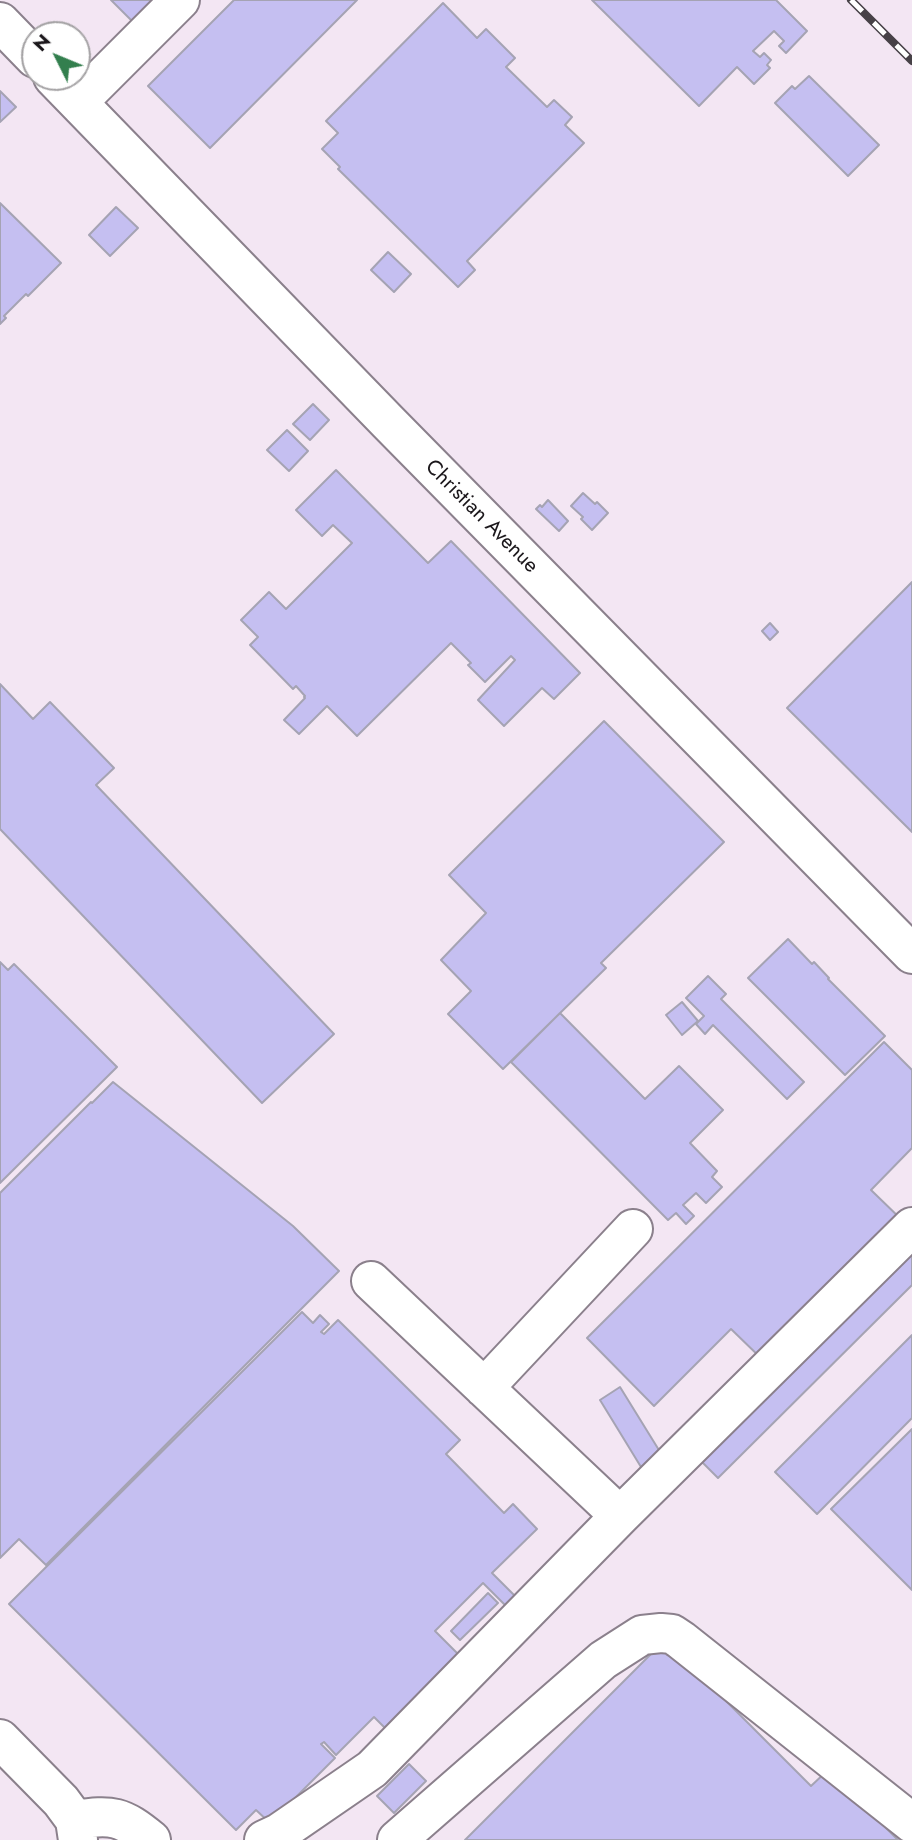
<!DOCTYPE html>
<style>
body{margin:0}
#map{position:relative;width:912px;height:1840px;overflow:hidden;background:#f3e6f3;font-family:Jost,sans-serif}
canvas{display:block}
.north{position:absolute;left:21px;top:21px;width:70px;height:70px;box-sizing:border-box;background:#fff;border:2px solid #a4a2a4;border-radius:50%;rotate:313deg;font-size:19px;font-weight:700;line-height:28px;text-align:center;color:#1b171b}
.north::after{content:'';display:block;margin:auto;width:24px;height:32px;background:#337f4e;clip-path:polygon(50% 0,100% 100%,50% 72%,0 100%)}
</style>
<div id="map">
<canvas width="912" height="1840"></canvas>
<div class="north">N</div>
</div>
<script>
const g = document.querySelector('canvas').getContext('2d');
g.lineJoin = 'round';
function fillPath(path, color) { g.fillStyle = color; g.fill(path, 'evenodd'); }
function strokePath(path, color, width, dash) { g.strokeStyle = color; g.lineWidth = width; g.lineCap = dash ? 'butt' : 'round'; g.setLineDash(dash || []); g.stroke(path); }
function write(font, color, halo, rows, align = 'center') {
  g.font = font + ' Jost,sans-serif'; g.lineWidth = 7; g.setLineDash([]); g.textBaseline = 'middle'; g.strokeStyle = halo; g.fillStyle = color; for (const [text, x, y, turn = 0] of rows) {
    g.save(); g.translate(x, y); g.rotate((+turn || 0) * Math.PI / 180); g.textAlign = isNaN(turn) ? turn : align; if (halo) g.strokeText(text, 0, 0); g.fillText(text, 0, 0); g.restore();
  }
}
const building = new Path2D(`
 M111 0H157L134 23Z
 M234 0H357L210 148 148 86Z
 M592 0H776L807 31 786 53 779 46 784 41 774 31 753 51 760 57 764 53 771 60 767 65 770 68 754 84 737 67 699 106Z
 M443 3 477 38 486 29 515 58 506 67 547 107 554 100 572 117 565 125 584 143 467 261 475 270 458 287 338 169 340 167 322 149 338 133 326 121Z
 M809 76 879 145 848 176 775 103 792 86 795 89Z
 M0 91 16 107 0 122Z
 M0 203 61 263 28 296 26 294 4 316 6 318 0 324Z
 M116 207 138 228 110 256 89 235Z
 M388 252 411 274 394 292 371 270Z
 M313 404 329 420 310 440 293 424Z
 M287 430 308 451 289 471 267 450Z
 M336 470 428 563 451 541 580 673 554 699 542 688 504 726 478 700 515 660 511 656 485 682 468 665 471 663 451 643 357 736 327 706 299 734 284 720 305 698 304 697 305 696 296 686 293 689 250 645 258 637 241 620 269 592 286 609 352 543 333 525 322 536 296 510Z
 M583 493 595 504 597 502 608 513 592 530 581 519 583 517 571 506Z
 M548 500 568 521 559 531 536 509 540 505 542 507Z
 M912 582V832L787 708Z
 M770 623 778 632 770 640 762 631Z
 M0 684 33 719 50 702 114 768 96 785 334 1034 262 1103 0 829Z
 M604 721 724 842 601 963 606 968 503 1069 448 1014 471 991 441 960 486 913 449 875Z
 M788 939 812 964 814 962 829 978 828 979 885 1036 845 1075 748 978Z
 M0 962 8 970 14 964 117 1067 0 1183Z
 M708 976 726 994 721 999 804 1082 787 1099 713 1025 705 1034 696 1024 704 1016 686 998Z
 M682 1002 698 1021 682 1035 666 1015Z
 M560 1013 645 1099 679 1066 723 1110 690 1143 717 1171 712 1177 722 1187 706 1203 696 1193 683 1205 694 1216 686 1224 676 1213 668 1220 511 1062Z
 M884 1042 912 1070V1148L871 1190 905 1223 765 1362 731 1329 654 1406 587 1338Z
 M113 1082 293 1226 339 1271 46 1565 19 1539 0 1558V1193L91 1102 92 1103Z
 M912 1246V1285L718 1478 699 1459Z
 M302 1312 313 1323 320 1315 329 1324 321 1332 324 1334 338 1320 460 1440 446 1454 504 1513 513 1504 537 1529 492 1573 522 1603 513 1613 483 1583 435 1631 462 1658 389 1732 374 1717 336 1755 324 1742 321 1744 335 1758 270 1823 256 1810 236 1830 9 1604Z
 M912 1335V1418L817 1514 775 1472Z
 M620 1387 662 1455 641 1467 600 1400Z
 M912 1429V1590L831 1509Z
 M488 1593 498 1603 460 1640 451 1631Z
 M665 1640 811 1786 828 1770 898 1840H465Z
 M409 1764 426 1781 394 1813 377 1796Z`);
const minor = new Path2D(`
 M0 22 35 58
 M53 77 388 422 912 954
 M78 102 180 0
 M371 1281 620 1516
 M484 1388 633 1229
 M0 1739 61 1801 75 1820 78 1840
 M75 1820C112 1814 122 1816 151 1840
 M264 1840 279 1833 372 1769 620 1516 912 1227
 M397 1840 603 1660 642 1635 661 1633 672 1634 681 1640 912 1823`);
const rail = new Path2D(`
 M851 0 912 61`);
const streetNames = [
 ["Christian Avenue",481,517,45]
];
fillPath(building, '#c5bff1');
strokePath(building, '#a5a3b3', 2);
strokePath(minor, '#8b808c', 42);
strokePath(minor, '#fff', 38);
strokePath(rail, '#474147', 8);
strokePath(rail, '#fff', 5, [16]);
write('21px', '#1b171b', '#fff', streetNames);
</script>
